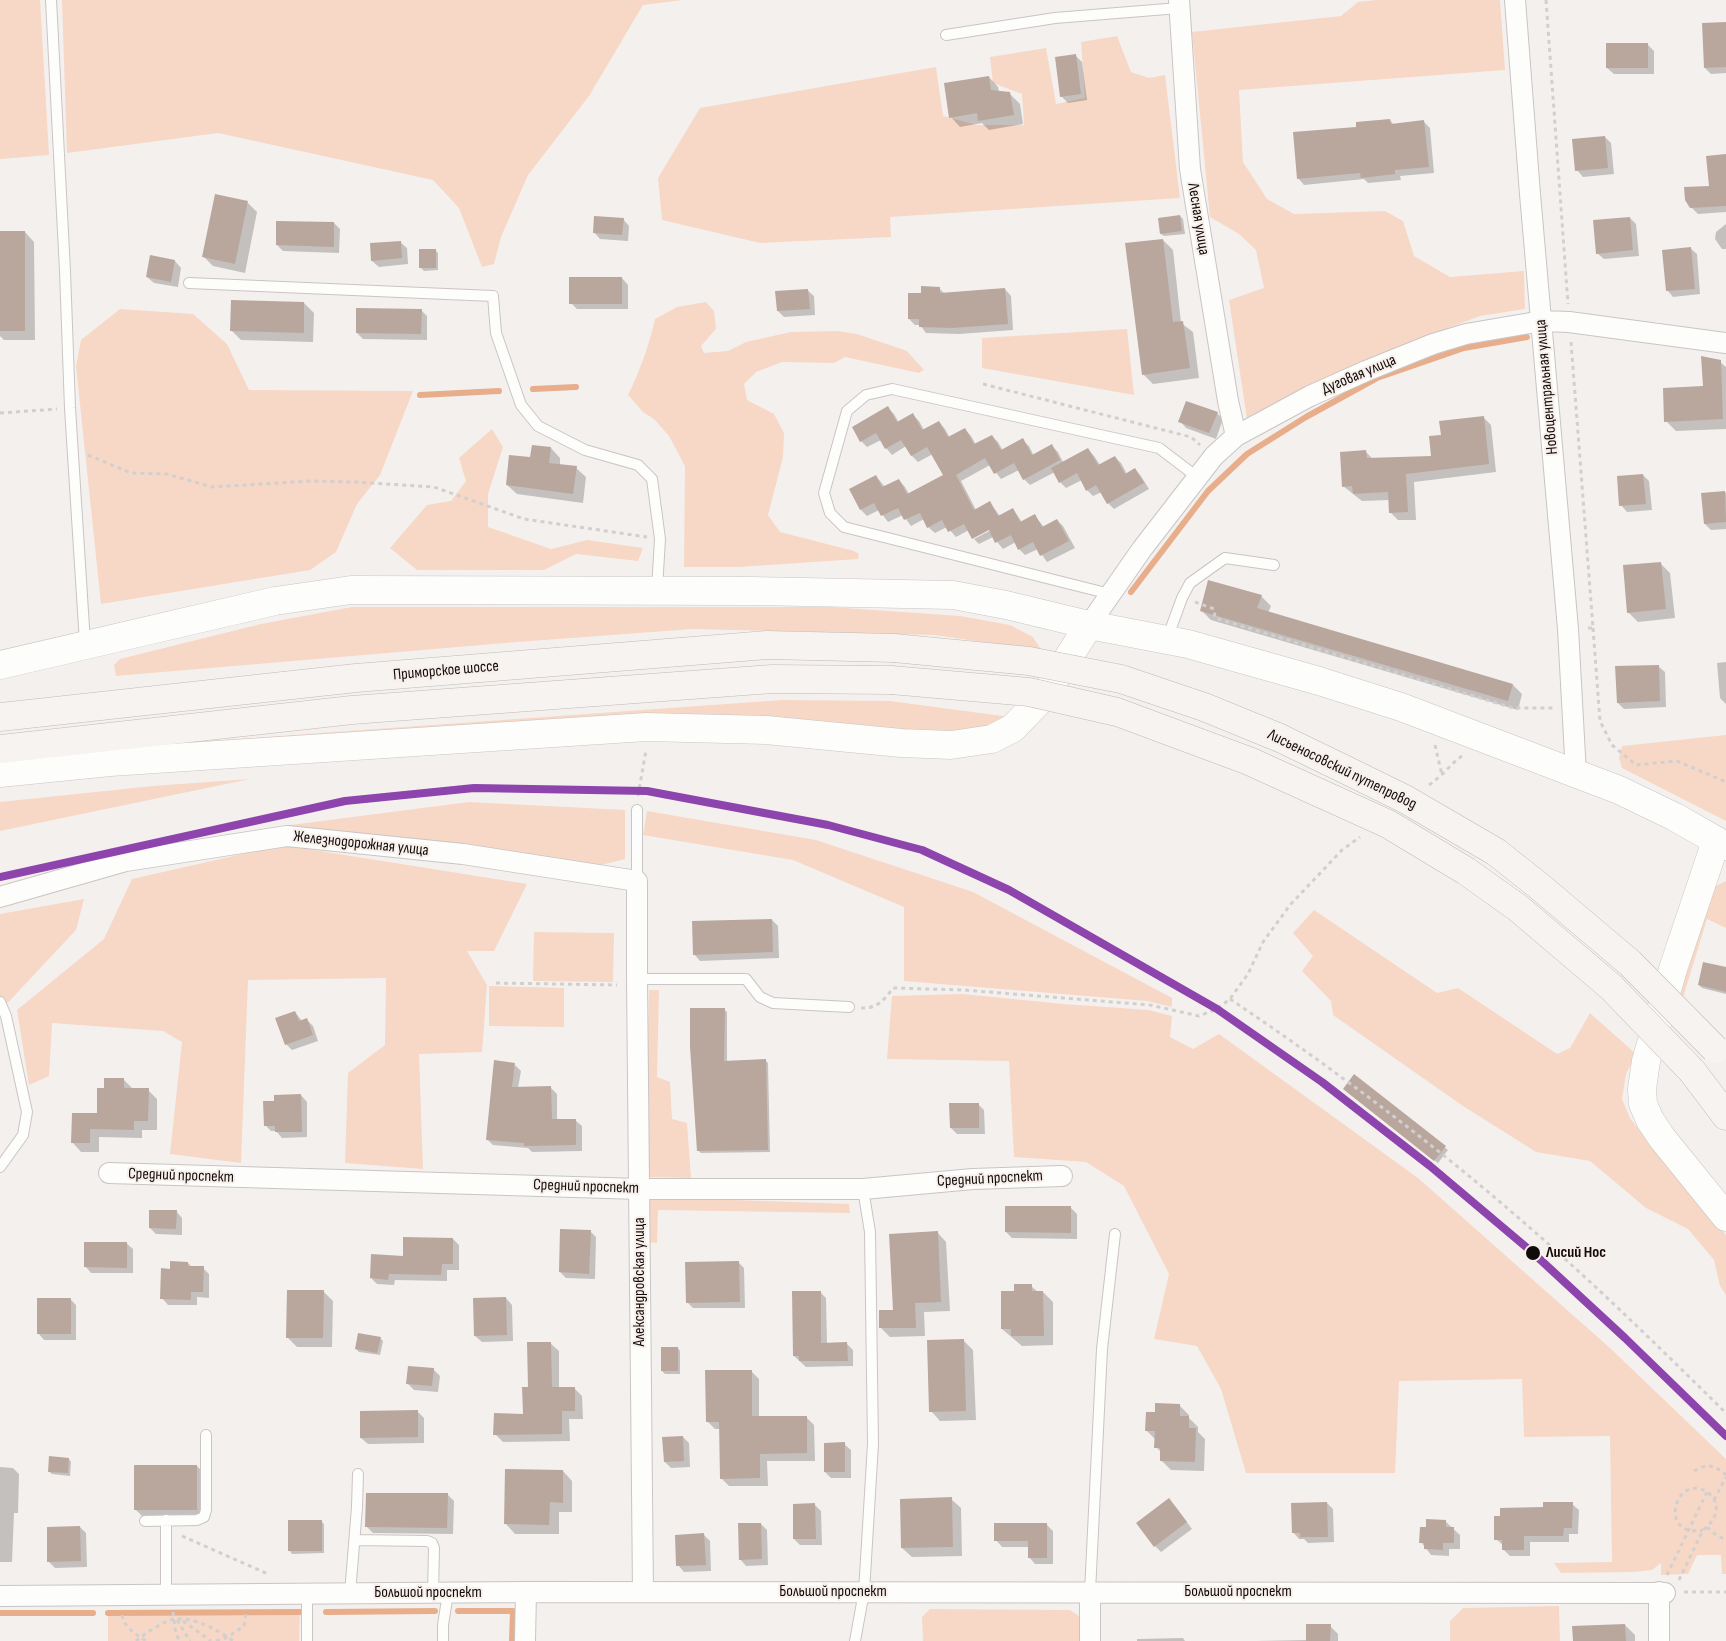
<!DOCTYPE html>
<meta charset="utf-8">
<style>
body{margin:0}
canvas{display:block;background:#f4f0ee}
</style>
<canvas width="1726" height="1641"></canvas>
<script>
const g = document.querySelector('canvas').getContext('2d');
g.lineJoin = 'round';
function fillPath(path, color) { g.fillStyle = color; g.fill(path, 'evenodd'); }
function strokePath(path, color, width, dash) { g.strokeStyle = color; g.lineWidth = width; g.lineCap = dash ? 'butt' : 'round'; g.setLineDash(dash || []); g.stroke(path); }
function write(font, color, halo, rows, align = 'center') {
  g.font = font + ' "Sofia Sans Condensed",sans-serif'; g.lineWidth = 4; g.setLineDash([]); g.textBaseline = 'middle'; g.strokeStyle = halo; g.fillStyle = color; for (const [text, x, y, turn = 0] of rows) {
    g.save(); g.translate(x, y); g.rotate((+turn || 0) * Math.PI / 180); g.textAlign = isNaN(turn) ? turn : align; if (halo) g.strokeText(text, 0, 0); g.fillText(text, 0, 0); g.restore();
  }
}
const green = new Path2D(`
 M0 0H40L49 155 0 159Z
 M62 0H683L643 5 589 96 528 175 501 237 494 264 482 267 459 208 433 180 218 133 67 153Z
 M1376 0H1500L1505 70 1239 90 1243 162 1267 199 1294 214 1385 211 1403 221 1414 256 1450 277 1524 271 1525 309 1480 316 1411 342 1308 388 1247 419 1229 300 1264 288 1256 250 1239 234 1210 217 1192 32 1341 16 1358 2Z
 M1117 36 1131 72 1149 78 1165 75 1180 198 890 217 891 237 760 243 662 220 658 178 700 108 936 67 943 116 977 125H1024L1022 94 993 83 990 57 1046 48 1056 104 1085 98 1081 42Z
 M706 302 714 311 716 329 701 346 704 353 728 351 746 342 791 332 837 331 857 334 907 351 924 370 919 373 845 357 834 363 782 362 756 372 744 384 747 400 774 414 784 433 783 457 768 515 780 532 854 551 859 554 858 559 739 567H684L685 466 669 436 654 419 643 412 628 395C640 370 649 346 655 319L677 307Z
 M120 309 193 314 227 344 249 390 413 391 380 475 357 504 336 552 310 570 101 604 76 366 81 340Z
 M1127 329 1134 395 982 368V338Z
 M492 429 503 447 488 494V527L551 549 587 540 643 548 638 561 576 554 544 570H417L390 548 427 505 451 501 466 481 459 458Z
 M352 607H830L960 616 1010 625 1033 637 1042 651 935 635 693 629 517 642 116 676 114 665 120 659 261 624Z
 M782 700 890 701 1010 717 988 732 337 737 139 746Z
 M1726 735V821L1622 768 1619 758 1622 746Z
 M250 779 0 831V802L153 786Z
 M469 802 625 810V859L589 868 456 844 283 826Z
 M647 811 816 840 973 892 1172 998V1007L1147 1001 904 981V907L793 860 643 835Z
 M282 845 527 884 494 951H467L487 985 482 1052 419 1054 423 1169 345 1163 348 1073 385 1045 386 978 248 980 241 1163 170 1154 182 1042 163 1031 52 1023 49 1076 29 1085 17 1010 104 939 132 879Z
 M1726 881V928L1707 919 1682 1001 1673 993 1712 888Z
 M84 899 76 930 0 1011V914Z
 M1314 910 1437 993 1458 988 1557 1054 1570 1048 1590 1013 1636 1054 1626 1074 1622 1099 1630 1118 1670 1170 1726 1235V1295L1720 1286 1714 1260 1688 1229 1646 1208 1590 1161 1536 1152 1463 1106 1333 1015 1331 1001 1302 971 1313 956 1293 933Z
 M534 932 614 933 613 982 533 981Z
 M489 986 564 988V1027L489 1026Z
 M649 990H659L657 1077 670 1082 672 1119 687 1123 691 1178 645 1177Z
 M963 994 1063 1004 1149 1010 1172 1016 1170 1037 1193 1049 1219 1034 1418 1178 1610 1348 1726 1459V1574H1722L1721 1555H1697L1688 1574 1661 1575V1563L1652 1570 1633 1572 1561 1573 1554 1563 1612 1562 1610 1436 1524 1437 1522 1379 1399 1381 1395 1473H1246L1221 1389 1197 1346 1154 1339 1169 1274 1124 1186 1086 1162 1014 1157 1009 1061 887 1059 892 996Z
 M650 1197 849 1204 850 1213 658 1210 657 1243 646 1242V1202Z
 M1559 1606 1560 1641H1450V1621L1463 1608Z
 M930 1609 1070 1610 1079 1616 1081 1641H923L922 1617Z
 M300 1612 299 1641H108V1613Z`);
const shadow = new Path2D(`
 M1726 23V73L1711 74 1705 68Z
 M1647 44 1654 51V74H1614L1607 68Z
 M1075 55 1082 62 1087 100 1068 103 1061 96Z
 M989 77 998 87 999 92 1010 94 1020 104 1023 124 989 130 982 123 960 127 951 117Z
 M1390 120 1394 125 1424 122 1430 128 1434 173 1400 176 1401 180 1368 183 1364 179 1304 185 1298 178 1357 128Z
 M1605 137 1611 143 1614 174 1583 177 1577 170Z
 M1726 155V212L1698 214 1691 207 1710 187Z
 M248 203 257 212 245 273 213 266 203 256Z
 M1180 216 1183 219 1185 234 1164 236 1161 234Z
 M1630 218 1636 224 1639 256 1604 259 1597 253Z
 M623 219 629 226 628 241 600 239 594 232Z
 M334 223 340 229 339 253 283 251 277 245Z
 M1726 224V249H1722L1715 239 1716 232Z
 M0 232H25L34 242 35 340H4L0 336Z
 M1163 240 1173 250 1181 323 1193 332 1199 378 1153 384 1143 374Z
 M400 242 407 248 408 264 379 267 372 261Z
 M1690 248 1697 254 1700 294 1673 297 1667 290Z
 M435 250 438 253V270L424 271 421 268Z
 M151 257 175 261 181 268 178 287 154 283 147 277Z
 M622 278 628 285V309H577L571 303Z
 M939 288 945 294 1005 289 1011 296 1013 330 959 334 926 333 920 325H915L909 319 923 294Z
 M807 290 814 296 815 315 784 317 778 311Z
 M304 303 314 313 313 342 241 340 231 330Z
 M421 310 427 316V340L363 339 357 333Z
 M1720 362 1726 367V429L1676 431 1666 421 1704 387Z
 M888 408 894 414 899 423 913 415 919 421 924 430 939 422 945 429 950 438 965 429 971 436 976 445 992 436 998 442 1003 451 1022 440 1029 446 1034 456 1052 446 1058 452 1063 462 1088 449 1094 456 1100 465 1115 457 1121 463 1127 474 1135 469 1141 476 1149 489 1114 509 1108 503 1102 492 1093 496 1087 490 1082 480 1066 488 1060 482 1055 472 1030 485 1024 479 1019 470 1001 479 990 465 961 481 976 510 990 503 1000 516 1013 509 1022 522 1035 516 1044 527 1057 520 1063 526 1075 548 1047 562 1038 549 1025 555 1019 549 1016 542 1003 549 993 537 979 544 974 539 995 528 993 526 974 536V538L969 530 956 537 947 527 935 533 928 527 924 519 911 526 903 515 888 522 879 510 867 516 861 510 876 476 885 487 899 480 905 487 909 494 945 476 933 454 918 462 912 456 906 446 892 455 886 448 881 440 867 447 861 441Z
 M1217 413 1223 419 1216 439 1186 428 1180 421Z
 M1483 417 1491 425 1496 472 1414 482 1416 520H1398L1390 512 1389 500 1362 501 1343 486 1366 452 1373 459 1432 457 1442 436Z
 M551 448 560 458V465L576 468 586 477 583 503 517 494 507 485 531 459Z
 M1643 475 1649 481 1652 510 1627 512 1621 505Z
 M1725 492 1726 493V529L1711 530 1705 524Z
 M1660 563 1670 573 1675 618 1638 622 1628 612Z
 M1261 596 1271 606 1268 613 1513 685 1522 694 1518 710 1211 620 1201 610Z
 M1726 662V704L1720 698 1717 663Z
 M1658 666 1665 672 1666 707 1624 709 1618 703Z
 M772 920 778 926 779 958 700 961 694 954Z
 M1726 969V994L1702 988 1699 985Z
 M724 1009 727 1012V1062L765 1060 768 1063 770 1152 701 1153 698 1150Z
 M295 1012 302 1021 307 1020 313 1026 318 1041 292 1050 286 1044Z
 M515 1065 521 1071 518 1088H551L557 1094V1120H575L582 1126V1151L532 1152 528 1148 493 1145 487 1139Z
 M1354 1076 1448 1150 1438 1163 1347 1092Z
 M124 1080 133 1089 148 1090 157 1099V1130H142V1138L99 1137V1152H81L72 1142 98 1114 105 1090Z
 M301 1095 307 1102V1137L282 1138 276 1131H271L265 1125 276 1102Z
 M978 1104 984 1110 985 1134H957L951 1128Z
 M1071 1208 1077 1214V1239L1012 1238 1006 1232Z
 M176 1211 182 1218V1235L156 1234 150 1228Z
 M590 1231 596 1237 595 1279 566 1278 560 1272Z
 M937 1232 946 1242 950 1311 924 1312 925 1336 890 1337 881 1328 894 1311Z
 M453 1239 459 1245V1270H447V1281L395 1280 394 1285 377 1284 371 1278 404 1258Z
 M126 1243 133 1249V1273H91L85 1266Z
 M738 1262 744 1268 745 1308H693L687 1302Z
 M188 1263 192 1267 203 1268 209 1274V1298L197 1297V1305H168L162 1298 171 1270Z
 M1031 1286 1038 1292H1043L1053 1302V1345L1022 1346 1002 1329 1015 1292Z
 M323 1291 333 1301 332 1347H297L287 1337Z
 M820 1292 826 1298 827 1344H847L853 1350V1366L806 1367 794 1356Z
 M506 1298 512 1305 513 1341 482 1342 475 1336Z
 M70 1299 76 1305V1340H44L38 1333Z
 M380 1338 383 1341 380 1355 359 1352 356 1349Z
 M964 1341 973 1350 976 1420 940 1421 931 1411Z
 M550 1343 559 1351V1388H574L582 1396 583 1419H569L570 1441 503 1442 495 1434 524 1415 529 1389Z
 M678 1348 680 1351V1374H665L662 1371Z
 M433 1369 440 1376 438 1392 414 1390 408 1384Z
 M751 1371 759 1379V1418L806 1417 814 1425 815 1461H767L768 1486H729L721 1478V1429H715L707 1421Z
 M1179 1405 1189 1415V1418L1198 1427V1432L1205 1439 1204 1471 1171 1470 1161 1460V1452L1156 1447V1440L1146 1430 1156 1413Z
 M417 1411 424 1418V1443L368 1444 361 1438Z
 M683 1437 689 1443 690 1467 671 1468 665 1462Z
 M844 1444 851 1450V1478H831L825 1472Z
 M69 1459 71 1462 70 1476 52 1474 49 1471Z
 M197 1466 203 1472V1516H142L136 1510Z
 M0 1467 13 1468 19 1474 18 1513H14L12 1562H0Z
 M563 1471 572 1481V1512H559V1534H515L506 1524Z
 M447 1494 454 1501 453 1534 373 1533 367 1527Z
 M951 1499 961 1508 962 1556 912 1557 902 1548Z
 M1327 1503 1333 1509 1334 1542 1308 1543 1304 1539H1299L1293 1532Z
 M1572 1504 1579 1510 1578 1534H1569V1542H1530V1556H1510L1504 1550V1546L1496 1539 1545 1509Z
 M815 1505 821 1511 822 1545H800L794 1539Z
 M1175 1506 1192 1529 1161 1552 1155 1546Z
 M321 1521 324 1524V1553L292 1554 290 1551Z
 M1445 1521 1460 1535V1549H1449V1556L1431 1555 1421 1542 1427 1528Z
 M761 1524 767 1530 768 1565 746 1566 740 1559Z
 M1047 1525 1053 1531V1564H1035L1029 1557V1547H1002L996 1540Z
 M80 1527 86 1533 87 1567 55 1568 49 1562Z
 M704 1535 710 1541 711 1571 684 1572 678 1565Z
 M1625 1625 1635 1635V1641H1574Z
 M1330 1626 1338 1634V1641H1256L1307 1640Z
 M1183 1638 1185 1641H1137V1639Z`);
const stream = new Path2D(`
 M533 389 576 387
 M420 395 499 391
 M1131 592 1208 491 1247 454 1306 417 1377 378 1464 348 1527 337
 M458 1611H513L512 1641
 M326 1612 435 1611
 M0 1613H93
 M108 1613 300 1612`);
const building = new Path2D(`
 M1726 22V67L1704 68 1702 23Z
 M1606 43H1648V68H1606Z
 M1076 54 1081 94 1060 97 1055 57Z
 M989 76 991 90 1010 92 1014 115 978 121 977 113 949 118 944 83Z
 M1390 119 1391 124 1424 120 1429 167 1395 170V174L1361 178 1360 173 1297 179 1293 132 1356 127V122Z
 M1605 136 1608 168 1575 171 1572 139Z
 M1726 154V206L1690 208 1685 200 1684 187 1709 186 1706 156Z
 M215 194 248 201 235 264 202 257Z
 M1180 215 1182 231 1160 234 1158 218Z
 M594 216 624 218 622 235 593 233Z
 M1630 217 1633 250 1596 254 1593 220Z
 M276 221 334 222V247L276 245Z
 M0 231H25V331H0Z
 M1163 239 1173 322 1183 321 1190 368 1142 375 1125 243Z
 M401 241 402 258 371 261 370 243Z
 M1691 247 1695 289 1666 291 1662 250Z
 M419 249H436V268H419Z
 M150 255 175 260 171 282 146 277Z
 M569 277H622V304H569Z
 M921 286 940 287V293L1005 288 1008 324 952 328 919 327V319H908V293H921Z
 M808 289 810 309 777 311 775 291Z
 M231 300 304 302V333L230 331Z
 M356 308 422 309 421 334 356 333Z
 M1701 356 1721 360 1723 419 1664 422 1663 388 1703 386Z
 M1186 401 1218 412 1209 433 1178 422Z
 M888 406 897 422 913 413 922 430 939 421 948 437 965 428 974 444 992 435 1001 450 1023 438 1032 455 1052 444 1060 460 1023 480 1014 463 994 474 985 458 956 475 974 510 990 501 998 516 1013 508 1020 522 1035 514 1042 527 1057 519 1069 541 1040 556 1033 542 1018 550 1011 535 995 543 989 530 972 539 964 524 948 532 942 520 927 528 920 513 904 520 898 508 881 516 874 503 860 510 849 489 876 475 882 487 899 479 907 494 943 475 927 447 911 456 901 440 885 449 876 433 860 442 852 427Z
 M1484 416 1489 464 1406 474 1408 512 1389 513 1388 492 1353 494 1352 486 1342 487 1340 452 1366 450 1367 458 1431 456 1429 436 1441 435 1439 421Z
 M532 445 551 447 549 463 577 466 573 494 506 485 509 455 530 457Z
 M1088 448 1098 465 1115 456 1125 474 1135 468 1144 483 1107 504 1096 485 1086 491 1077 473 1059 483 1051 468Z
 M1643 474 1646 504 1619 506 1617 476Z
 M1725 491 1726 522 1704 524 1701 493Z
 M1661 562 1666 609 1627 613 1623 565Z
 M1208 580 1262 595 1257 608 1513 684 1508 701 1200 611Z
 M1659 665 1660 701 1617 703 1615 666Z
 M772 919 773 952 693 955 692 921Z
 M1703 962 1726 967V992L1698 985Z
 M690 1008H725L724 1061 766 1059 768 1150 697 1151 690 1047Z
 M295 1011 299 1021 307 1018 313 1035 285 1045 275 1018Z
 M494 1060 515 1063 512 1087 551 1086 552 1119H576V1145L524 1146V1143L486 1140Z
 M1354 1074 1446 1146 1434 1161 1343 1089Z
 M104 1078H124V1088H149L148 1121H134V1130L90 1129V1143H71L72 1113H97V1088H104Z
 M301 1094 302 1132H275V1126H264L263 1101H274V1095Z
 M949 1103H979V1128H950Z
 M1005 1206H1071V1233L1005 1232Z
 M149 1210H177L176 1229 149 1228Z
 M560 1229 591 1230 589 1274 559 1272Z
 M938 1231 941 1302 915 1303 916 1328H879V1310H893L889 1234Z
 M403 1237 453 1238V1264H442L441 1275 389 1274 388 1280 370 1278 371 1254 403 1256Z
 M84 1242H127V1268L84 1267Z
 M170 1261 188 1262V1266H204L203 1292H191V1300L160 1299 161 1268 170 1269Z
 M739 1261 740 1302 686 1303 685 1262Z
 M1014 1284H1032V1291H1043L1044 1336H1011V1329H1001V1291H1014Z
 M287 1290H324L323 1338H286Z
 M792 1291H821V1343L847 1342 848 1361H799V1356H793Z
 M506 1297 507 1335 474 1336 473 1298Z
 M37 1298H71V1334H37Z
 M358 1333 381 1337 377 1353 355 1349Z
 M964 1339 966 1411 929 1412 927 1340Z
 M527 1342H551L552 1387H575V1411H562V1434L493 1435 494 1413 523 1414 522 1387H528Z
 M661 1347H678V1371H661Z
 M408 1366 434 1368 432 1386 406 1384Z
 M705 1370H752V1416H807V1453L760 1454V1478L720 1479 719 1422H706Z
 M1155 1403 1180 1404V1416H1189V1428H1196L1195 1462 1160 1461V1448H1154L1155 1431H1145L1146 1412H1155Z
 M418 1410V1437L360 1438V1411Z
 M683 1436 684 1461 664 1462 662 1437Z
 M845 1442V1472H824V1443Z
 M49 1456 69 1458 68 1473 48 1472Z
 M134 1465H197V1510H134Z
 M505 1469 563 1470V1503L550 1502 549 1525 504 1524Z
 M366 1493H448L447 1528 365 1527Z
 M952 1497 953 1547 901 1548 900 1499Z
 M1169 1498 1187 1522 1154 1547 1136 1523Z
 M1327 1502 1328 1537H1300V1533H1292L1291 1503Z
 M1543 1502H1573L1572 1528H1564L1563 1536H1524V1550H1502V1540H1494V1516H1500V1508L1543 1507Z
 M815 1503 816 1539H793V1504Z
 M1426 1519 1446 1520V1527H1454V1543H1443V1550L1424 1549V1543H1419L1420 1527H1426Z
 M288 1520H322V1551H288Z
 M738 1523H761L762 1559 739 1560Z
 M994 1523H1047V1558H1028V1541H994Z
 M80 1526 81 1561 47 1562V1527Z
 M704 1533 706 1565 676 1566 675 1535Z
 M1306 1624H1331L1330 1641H1306Z
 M1625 1624 1626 1641H1573L1572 1626Z`);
const path = new Path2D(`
 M1546 0 1568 304
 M1571 342 1593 628H1588
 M983 384 1191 437 1200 445
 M0 413 57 409
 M88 455 131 473 167 474 212 487 310 481 355 482 434 487 524 519 647 537
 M1195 602 1214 609 1215 618 1513 708H1553
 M1593 628 1600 721 1612 745 1636 765 1677 761 1726 782
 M1435 745 1442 775
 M1429 785C1442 776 1451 764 1463 755
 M638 796 646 750
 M496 983 617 985
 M1230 999C1340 1073 1446 1153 1545 1241 1607 1296 1667 1355 1726 1413
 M861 1008C877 1009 884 1000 893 988L964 990 1150 1005 1199 1016 1217 1009 1230 999 1248 974 1263 942 1290 905 1342 850 1360 837
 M1694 1471C1707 1463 1715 1465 1726 1475
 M1714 1500 1726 1477
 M1707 1527 1716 1535 1726 1540
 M182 1536 268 1574
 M1667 1575 1707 1492
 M1679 1580 1703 1530C1716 1521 1723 1503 1707 1492 1674 1472 1658 1539 1703 1530
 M1684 1592H1726
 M173 1612 175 1629 179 1641
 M122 1615C125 1629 135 1633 146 1641
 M177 1620 190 1641
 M183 1621 211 1641
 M136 1641C144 1634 164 1621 174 1619 195 1617 218 1630 233 1641
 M216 1641 228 1637 244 1626 246 1612`);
const lane = new Path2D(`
 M51 0 65 271 70 408 85 643
 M946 35 1055 18 1179 8
 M189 283 493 296 496 333 521 405 538 426 585 450 638 465 652 479 660 539 657 589
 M1110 594 844 527 830 513 824 493 847 411 866 395 892 389 1159 448 1197 477
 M1167 639 1182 598 1190 583 1225 558 1274 565
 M637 810V881
 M637 979H746L760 997 773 1003 849 1007
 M0 1002 6 1016 27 1112 23 1135 0 1167
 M166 1520V1595
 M145 1521 197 1520 204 1517 206 1510V1435
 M355 1540 427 1541 432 1543 434 1548 433 1593
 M1090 1592 1102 1349 1115 1234
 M350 1594 357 1507 358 1474
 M307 1641V1594
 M443 1641V1625L448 1593
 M855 1641 864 1592 873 1444 870 1232 863 1189`);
const street = new Path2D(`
 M1179 0 1190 169 1228 401 1236 436
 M1515 0 1530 194 1568 629 1576 774
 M1089 625 1142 549 1214 456 1236 436 1310 396 1366 371 1433 344 1466 334 1542 321 1569 322 1726 343
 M0 897 126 861 287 836 463 854 637 881V979L643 1592
 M109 1173 640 1189H863L973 1179 1062 1176
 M1090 1592V1641
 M0 1596 526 1592 1665 1593
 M525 1641 526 1592
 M1659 1641V1592`);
const secondary = new Path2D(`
 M0 665 275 601 351 590 753 591 953 595 1006 605 1089 625 1188 644 1319 681 1401 707 1619 790 1675 817 1726 846
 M0 773 110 762 646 727 766 730 901 743 951 745 992 739 1013 728 1044 696 1089 625
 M1716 841 1674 966 1646 1061 1642 1089 1643 1104 1650 1120 1662 1138 1726 1217`);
const primary = new Path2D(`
 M0 717 356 678 767 645 894 648
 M0 749 352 710 772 679 891 680
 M1692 1071 1726 1116`);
const rail = new Path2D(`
 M0 877 345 801 474 788 647 791 828 825 922 850 1009 890 1217 1009 1322 1082 1430 1166 1532 1252 1625 1338 1726 1436`);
const primaryBridge = new Path2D(`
 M894 648 1029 661 1121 679 1204 707 1280 738 1344 769 1405 799 1496 852 1539 886 1630 963 1715 1049
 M891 680 1029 692 1117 712 1249 761 1388 824 1466 871 1518 908 1611 987 1692 1071`);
const rail1 = new Path2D(`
 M0 877 345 801 474 788 647 791 828 825 922 850 1009 890 1217 1009 1322 1082 1430 1166 1532 1252 1625 1338 1726 1436`);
const markers = [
 [1533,1253,8,"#0f0c0b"]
];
const streetNames = [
 ["Лесная улица",1198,219,81],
 ["Дуговая улица",1359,375,-23],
 ["Новоцентральная улица",1547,387,-95],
 ["Приморское шоссе",446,671,-5],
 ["Лисьеносовский путепровод",1342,770,26],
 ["Железнодорожная улица",361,844,6],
 ["Средний проспект",181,1176,2],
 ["Средний проспект",990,1179,-3],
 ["Средний проспект",586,1187,2],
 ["Александровская улица",640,1282,-90],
 ["Большой проспект",833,1592],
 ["Большой проспект",1238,1592],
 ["Большой проспект",428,1593]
];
const stopNames = [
 ["Лисий Нос",1546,1253]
];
fillPath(green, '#f7d8c6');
fillPath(shadow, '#0003');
strokePath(stream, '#e8ae8b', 6);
fillPath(building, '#b9a79d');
strokePath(lane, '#c9c5c4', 12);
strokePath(street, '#c9c5c4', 22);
strokePath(secondary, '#c9c5c4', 29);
strokePath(primary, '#c1bab5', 29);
strokePath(path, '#d2d0cf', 3, [4, 4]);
strokePath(lane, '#fdfdfc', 10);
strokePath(street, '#fdfdfc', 20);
strokePath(secondary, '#fdfdfc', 28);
strokePath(primary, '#f7f3f1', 28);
strokePath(rail, '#b4b4b3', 5.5);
strokePath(rail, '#f8efea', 4, [11]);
strokePath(primaryBridge, '#c1bab5', 29, []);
strokePath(primaryBridge, '#f7f3f1', 28);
strokePath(rail1, '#8e44ad', 8);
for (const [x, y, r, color] of markers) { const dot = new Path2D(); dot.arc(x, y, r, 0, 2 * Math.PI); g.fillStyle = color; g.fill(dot); strokePath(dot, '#f8efea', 2); }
write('16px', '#0f0c0b', '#f8efea', streetNames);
write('bold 16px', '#0f0c0b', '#f8efea', stopNames, 'left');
</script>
